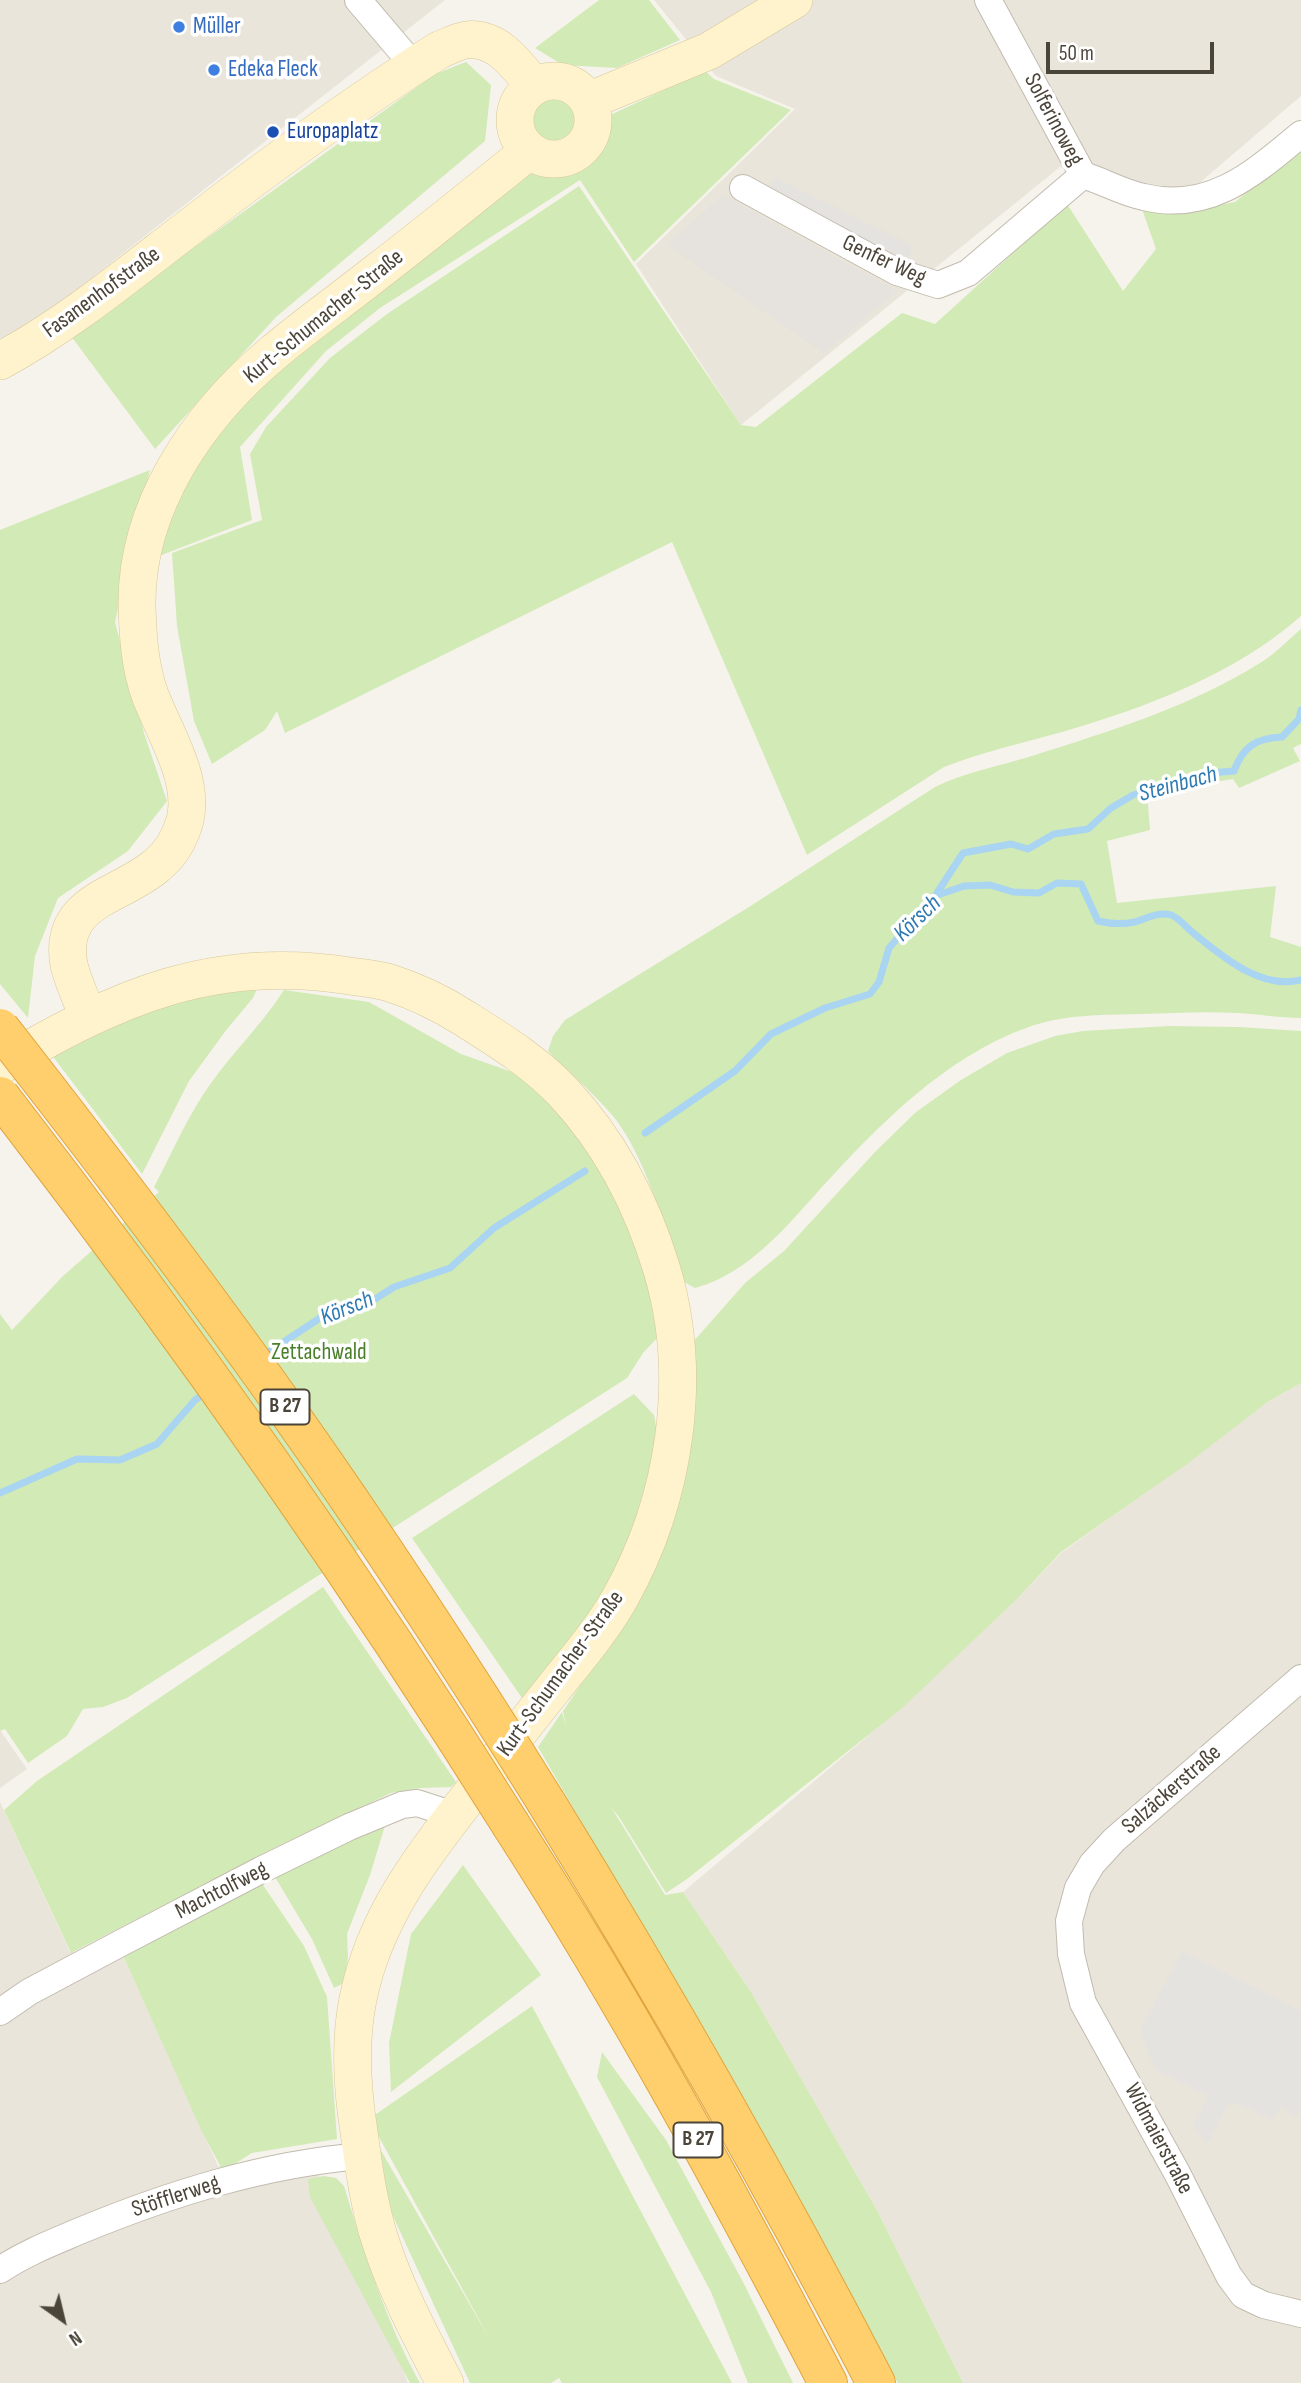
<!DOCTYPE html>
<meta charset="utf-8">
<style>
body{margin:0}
#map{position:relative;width:1301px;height:2383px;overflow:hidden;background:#f6f3ec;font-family:"Sofia Sans Condensed",sans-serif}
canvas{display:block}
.north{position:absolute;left:28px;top:2285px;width:70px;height:70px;-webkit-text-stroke:5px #fff;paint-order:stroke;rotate:146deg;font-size:19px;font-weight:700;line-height:28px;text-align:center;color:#4b4439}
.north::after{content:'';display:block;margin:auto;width:24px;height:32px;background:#4b4439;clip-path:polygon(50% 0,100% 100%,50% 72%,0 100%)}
.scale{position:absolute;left:1046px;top:42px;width:168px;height:32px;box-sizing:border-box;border:4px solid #4b4439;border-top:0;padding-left:9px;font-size:21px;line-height:24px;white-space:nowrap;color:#4b4439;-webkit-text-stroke:5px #fff;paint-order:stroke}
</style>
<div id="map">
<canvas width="1301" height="2383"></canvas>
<div class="north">N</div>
<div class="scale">50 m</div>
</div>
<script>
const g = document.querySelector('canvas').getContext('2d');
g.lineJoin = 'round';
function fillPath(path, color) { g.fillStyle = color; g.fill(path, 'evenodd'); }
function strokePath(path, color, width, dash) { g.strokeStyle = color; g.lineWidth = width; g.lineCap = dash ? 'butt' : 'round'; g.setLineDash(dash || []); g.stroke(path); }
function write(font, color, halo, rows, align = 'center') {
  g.font = font + ' "Sofia Sans Condensed",sans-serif'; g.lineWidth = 7; g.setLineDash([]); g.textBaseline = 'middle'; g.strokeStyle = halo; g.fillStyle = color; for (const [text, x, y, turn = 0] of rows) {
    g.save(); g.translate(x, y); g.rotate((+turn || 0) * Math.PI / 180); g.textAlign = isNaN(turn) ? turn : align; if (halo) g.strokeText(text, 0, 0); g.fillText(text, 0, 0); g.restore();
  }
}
const residential = new Path2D(`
 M0 0H445L0 350Z
 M654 0H1301V96L1190 191 1060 167 741 425 636 264 795 109 716 76Z
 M1301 1383V2383H963L878 2212 751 1992 683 1892 896 1712 1018 1598 1061 1553 1186 1464 1269 1401Z
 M0 1730 27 1769 0 1788Z
 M0 1802 70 1952 122 1953 218 2166 316 2169 391 2338 408 2383H0Z`);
const industrial = new Path2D(`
 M723 195 897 291 824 353 667 245Z`);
const green = new Path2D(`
 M599 0H649L680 40 617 68 563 65 535 48Z
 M466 62 491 85 485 141 276 317 155 449 71 336 435 74Z
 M705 71 714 79 791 110 634 262 580 180 380 308 326 351 240 447 252 520 154 558 178 485 273 367 531 169 550 172 585 156 608 116Z
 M527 117a25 25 0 1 1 50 0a25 25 0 1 1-50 0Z
 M1301 147V616C1234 675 1147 707 1062 732 1023 743 982 752 944 767L807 855 672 542 285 733 277 711 265 730 212 764 194 721 177 626 172 553 262 520 250 454 266 427 330 358 387 314 579 186 741 425 756 427 902 313 935 324 1067 204 1123 291 1156 249 1142 209 1193 210 1235 202Z
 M150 470 115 622 144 733 167 801 128 851 58 898 35 956 28 1018 0 984V530Z
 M1301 629V744L1293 748 1300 761 1239 788 1233 779 1147 793 1150 830 1107 841 1117 903 1276 886 1270 937 1301 947V1018C1280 1018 1259 1014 1237 1013 1206 1011 1173 1013 1142 1014 1102 1015 1063 1014 1026 1028 944 1058 880 1124 822 1187 787 1226 748 1274 695 1288L680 1280C666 1230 646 1157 613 1116 593 1093 569 1072 548 1051L553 1036 565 1020 749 907 935 787C965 772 1000 766 1032 756 1110 731 1190 707 1260 663 1275 654 1288 640 1301 629Z
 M255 986 256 991 253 998 227 1029 189 1081 142 1174 51 1054 116 1020 184 999Z
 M284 990 369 1002 461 1054 532 1079 587 1138 647 1261 659 1336 643 1353 627 1378 127 1698 103 1707 83 1709 67 1736 28 1763 5 1729 0 1731V1314L12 1330 63 1276 159 1192 154 1187C172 1153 189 1113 211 1083 234 1051 263 1023 284 990Z
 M1169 1026 1239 1027 1301 1031V1383L1269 1401 1187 1464 1061 1552 1017 1599 901 1709 687 1879 666 1893 619 1817 611 1807 665 1895 683 1892 751 1992 878 2212 963 2383H898L769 2148 538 1747 562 1712 566 1726 563 1711 633 1608 686 1473 696 1381 693 1342 745 1283 784 1251 876 1151 916 1112 961 1080 1007 1053 1055 1036 1083 1031Z
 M634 1394 654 1415 663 1468 611 1596 522 1698 412 1538Z
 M323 1587 456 1782 451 1787 421 1788 391 1793 278 1846 71 1953 4 1810 37 1781Z
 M387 1819 370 1875 347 1934 348 1957 344 1983 334 1988 312 1939 272 1872Z
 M463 1865 541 1975 391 2092 389 2043 411 1934Z
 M259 1879 304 1946 327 1997 337 2139 252 2153 223 2171 202 2132 122 1953Z
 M532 2006 732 2383H562L559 2378 551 2383H470L392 2214 375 2140 492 2343 369 2119Z
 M602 2052 666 2140 743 2282 793 2383H748L711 2292 597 2077Z
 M324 2176 336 2178 344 2186C365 2254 385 2320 420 2383H410L310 2197 308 2179Z`);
const parking = new Path2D(`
 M775 177 914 246 905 263 767 194Z
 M1182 1951 1301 2011V2108L1296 2117 1280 2107 1273 2120 1230 2101 1207 2144 1198 2133 1193 2125 1208 2096 1155 2070 1140 2030Z`);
const stream = new Path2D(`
 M935 896 963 853 1011 844 1028 849 1054 834 1088 829 1111 808 1133 795 1200 774 1234 771C1243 746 1257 738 1282 737L1299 719 1301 710
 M645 1133 735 1071 771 1034 825 1008 870 994 879 982 889 948 935 896 964 886 990 885 1013 892 1039 893 1057 883 1081 884 1098 921C1111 924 1121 925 1135 922 1146 919 1158 911 1171 915 1178 917 1186 927 1192 932 1222 956 1260 990 1301 980
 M261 1357 320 1318 369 1303 394 1287 450 1268 494 1228 585 1171
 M0 1493 77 1459 120 1460 157 1444 195 1400 207 1392`);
const street = new Path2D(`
 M358 0 414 66
 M988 0 1083 175C1103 181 1123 193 1144 197 1210 213 1254 173 1301 134
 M743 188 897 272 938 285 968 273 1083 175
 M1301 1678 1114 1840 1092 1864 1078 1888 1069 1921 1071 1954 1083 2003 1177 2173 1229 2276 1243 2295 1264 2305 1301 2314
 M0 2012 29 1992 121 1943 261 1870 349 1827 402 1805 417 1803 454 1815
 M0 2270C25 2253 54 2242 82 2230 172 2193 265 2164 362 2156`);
const secondary = new Path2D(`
 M515 120a39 39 0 1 1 78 0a39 39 0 1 1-78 0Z
 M588 101 709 51 794 0
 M0 361C70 323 132 271 195 223 274 162 355 103 439 50 447 47 458 41 466 40 497 36 517 65 534 86
 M88 1017C82 1000 73 982 69 965 57 900 120 897 156 866 171 854 180 839 185 820 195 779 164 732 150 695 140 667 138 637 137 608 135 507 198 416 273 353 306 325 343 299 377 272 428 233 478 192 529 151
 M0 1066C116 998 212 954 350 976 363 978 377 979 390 983 415 991 442 1004 464 1018 499 1040 535 1062 563 1092 610 1142 642 1204 662 1270 694 1377 675 1500 620 1598 602 1630 576 1660 553 1689 525 1724 498 1759 471 1794 421 1857 374 1919 358 1999 349 2043 352 2088 359 2132 364 2169 369 2207 381 2243 397 2292 421 2337 445 2383`);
const highway = new Path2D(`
 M546 1802C663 1992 773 2185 876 2383
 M511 1825C627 2005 729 2193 828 2383`);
const highwayBridge = new Path2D(`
 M0 1028C100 1156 199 1285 292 1417 381 1543 465 1672 546 1802
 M0 1096C182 1331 353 1573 511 1825`);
const markers = [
 [179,27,7,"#3f7fe0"],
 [214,70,7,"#3f7fe0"],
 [273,132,7,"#1a4fb4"]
];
const shields = [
 [285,1407,49],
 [698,2140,49]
];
const shieldNames = [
 ["B 27",285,1407],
 ["B 27",698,2140]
];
const shopNames = [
 ["Müller",193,27],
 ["Edeka Fleck",228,70]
];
const streetNames = [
 ["Solferinoweg",1053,120,62],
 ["Genfer Weg",884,261,25],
 ["Fasanenhofstraße",102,293,-36],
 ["Kurt-Schumacher-Straße",324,317,-39],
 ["Kurt-Schumacher-Straße",561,1674,-54],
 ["Salzäckerstraße",1172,1790,-41],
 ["Machtolfweg",222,1891,-27],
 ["Widmaierstraße",1158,2139,62],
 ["Stöfflerweg",176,2197,-18]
];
const transitNames = [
 ["Europaplatz",287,132]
];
const parkNames = [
 ["Zettachwald",319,1353]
];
const waterNames = [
 ["Steinbach",1178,785,-15],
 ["Körsch",918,919,-44],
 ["Körsch",347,1309,-22]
];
fillPath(residential, '#eae5da');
fillPath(industrial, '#e6e2dd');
fillPath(green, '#d2eab5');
fillPath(parking, '#e5e3e0');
strokePath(stream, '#a9d4f2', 7);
strokePath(street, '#c2bbae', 28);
strokePath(secondary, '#d6c79b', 38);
strokePath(highway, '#e0a43c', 40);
strokePath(street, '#fff', 26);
strokePath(secondary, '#fff3cd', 37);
strokePath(highway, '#ffcf6e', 38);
strokePath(highwayBridge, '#e0a43c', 40, []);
strokePath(highwayBridge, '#ffcf6e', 38);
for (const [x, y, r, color] of markers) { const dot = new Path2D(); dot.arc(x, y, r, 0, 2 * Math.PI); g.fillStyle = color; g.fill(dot); strokePath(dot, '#fff', 2.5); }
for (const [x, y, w] of shields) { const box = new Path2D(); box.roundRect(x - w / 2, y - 17.5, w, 35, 5); g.fillStyle = '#fff'; g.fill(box); strokePath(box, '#4b4439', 2); }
write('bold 21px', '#4b4439', null, shieldNames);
write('23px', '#366cbe', '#fff', shopNames, 'left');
write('23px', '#4b4439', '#fff', streetNames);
write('23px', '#164399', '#fff', transitNames, 'left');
write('23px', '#4a7f2a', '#fff', parkNames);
write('italic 24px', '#2e7ab2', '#fff', waterNames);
</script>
